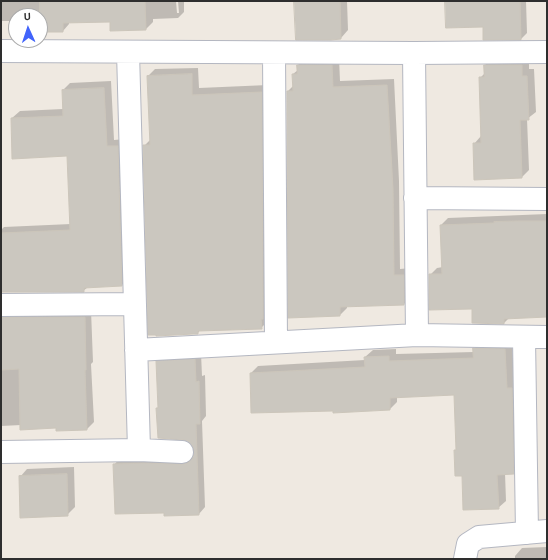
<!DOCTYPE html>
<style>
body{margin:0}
#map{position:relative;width:548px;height:560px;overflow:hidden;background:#efe9e1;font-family:"Alegreya Sans",sans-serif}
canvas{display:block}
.frame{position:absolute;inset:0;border:2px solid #2e2e2e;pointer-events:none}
.north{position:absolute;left:8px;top:8px;width:40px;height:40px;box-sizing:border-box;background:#fff;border:1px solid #ababab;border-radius:50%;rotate:357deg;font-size:11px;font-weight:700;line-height:16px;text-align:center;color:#2e2e2e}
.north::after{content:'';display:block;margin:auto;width:14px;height:18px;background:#4264fb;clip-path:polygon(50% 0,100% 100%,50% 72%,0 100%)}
</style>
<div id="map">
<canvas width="548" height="560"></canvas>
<div class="frame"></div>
<div class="north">U</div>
</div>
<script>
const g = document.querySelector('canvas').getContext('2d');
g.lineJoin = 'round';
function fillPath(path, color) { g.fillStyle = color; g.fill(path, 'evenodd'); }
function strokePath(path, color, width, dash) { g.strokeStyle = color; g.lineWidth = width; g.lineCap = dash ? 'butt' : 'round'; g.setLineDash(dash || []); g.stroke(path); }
const shadow = new Path2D(`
 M1 1H176L177 13H179L178 1H184V12L178 18 153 19V22L146 29 111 21 69 22V24L63 31H40V16H16V21H1Z
 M295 1H347L348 30 341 38 331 39Z
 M446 1H526L527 33 521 39 484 26Z
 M305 58H339L340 81 394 79 399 181 400 269 411 268V297L404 304 347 306V308L340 315 288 91 294 85 293 74 298 70V65Z
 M492 58H529V69H534L536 112 527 119 529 170 522 177 474 144 481 136 480 78 485 73V65Z
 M198 68 199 88 268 85V321L261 328 200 330 198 333 144 146 151 139 148 76 155 69Z
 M111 81 114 140 125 139 129 278 122 285 88 287 83 291 1 292V230L4 227 71 224 68 155 12 118 20 111 63 109V90L70 83Z
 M547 214V316L509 318 504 323 473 308 430 275 437 268 443 267 441 225 448 218Z
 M7 310H91L93 362 91 364 94 422 87 429 21 425 1 426V316Z
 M481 341 512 342 514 382 519 381 521 466 513 473H505L506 501 498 508 463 475 455 451 457 448 455 394 397 397V402L390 409 334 412V410L251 373 258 366 365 360V357L373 350 396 349V354L474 352V349Z
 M201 353 202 376 205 375 206 416 202 421 205 507 199 514 165 512 114 465 120 458H189L194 457V446L157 408 159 407 158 362 164 355Z
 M74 467 75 507 67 515 20 477 27 469Z
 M547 547V559H515V556L522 548Z`);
const building = new Path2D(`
 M40 1H145L146 30 110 31V22L63 23V32H40Z
 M294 1H340L341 39 331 40H296Z
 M445 1H520L521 40H483V27L446 28Z
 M297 65H332L333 87 387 85 393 189 394 275H404V305L340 307V316L288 318 287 91H293L292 74H297Z
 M484 65H522V76H527L529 120H520L522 178 474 180 473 143H481L479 77H484Z
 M192 74V95L262 92 263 319H261L262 329 198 331V334H193L156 336V335H148L143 145H150L147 76Z
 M104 88 107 146H118L122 286 84 288V292H1V233L70 230 67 156 12 159 11 118 63 116 62 90Z
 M518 221H547V317L504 319V324L472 323V309L429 310V274H442L440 225 494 223V222Z
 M1 317H85L86 370H85L87 430 56 431V428L20 430 19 369 1 370Z
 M473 348 505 349 507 388H512L514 474 497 475 499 509 463 510 462 476H455L454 450H456L454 395 390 398V410L333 413V411L251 413 250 373 365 367 364 357 389 356V361L473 358Z
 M195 359 196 382 199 381 200 424H196L199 515 164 516V513L115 514 113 464 146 463 181 464 188 463 193 458 194 453 193 447 188 441 183 440 158 438 156 408H158L156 361Z
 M67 474 68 516 20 518 19 476Z`);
const minor = new Path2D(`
 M1 51 414 53 547 52
 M128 52 139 450
 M274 53 276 342
 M414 53 417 335
 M415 198 547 199
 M1 305 135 304
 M524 338 527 533
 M136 350 417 335 547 337
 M1 452 139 450 182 452
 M465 559 468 544 479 537 547 531`);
fillPath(shadow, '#0003');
fillPath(building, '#cbc7bf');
strokePath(building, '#cbc5ba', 1);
strokePath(minor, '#b4b7c1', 24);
strokePath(minor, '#fff', 22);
</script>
